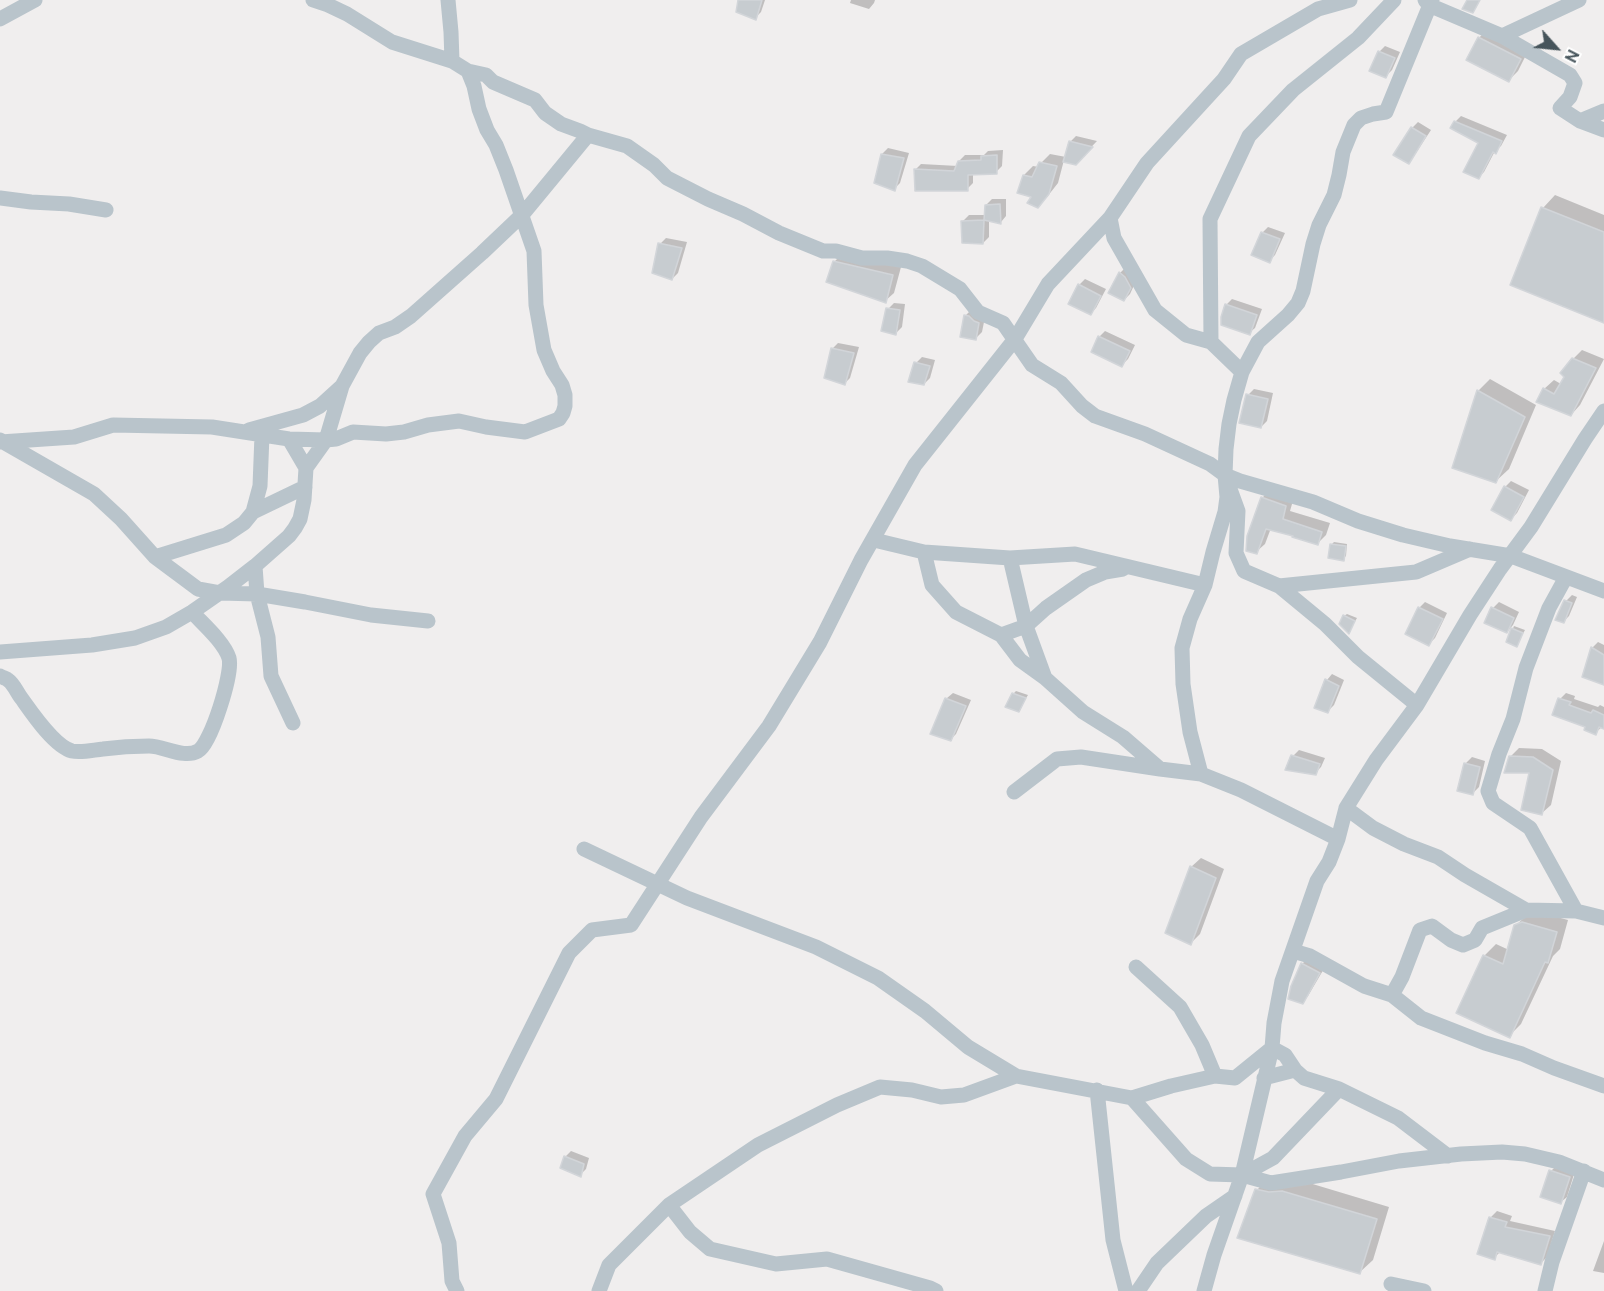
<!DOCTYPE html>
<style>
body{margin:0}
#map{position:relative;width:1604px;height:1291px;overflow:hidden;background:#f0eeee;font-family:Ubuntu,sans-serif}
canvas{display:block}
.north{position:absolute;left:1526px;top:18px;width:60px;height:60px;-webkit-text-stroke:4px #fff;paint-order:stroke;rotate:117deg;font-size:16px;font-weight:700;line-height:24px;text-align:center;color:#46545b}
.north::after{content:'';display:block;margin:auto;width:21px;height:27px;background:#46545b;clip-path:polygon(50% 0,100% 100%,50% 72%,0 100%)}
</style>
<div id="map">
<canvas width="1604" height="1291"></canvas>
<div class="north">N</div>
</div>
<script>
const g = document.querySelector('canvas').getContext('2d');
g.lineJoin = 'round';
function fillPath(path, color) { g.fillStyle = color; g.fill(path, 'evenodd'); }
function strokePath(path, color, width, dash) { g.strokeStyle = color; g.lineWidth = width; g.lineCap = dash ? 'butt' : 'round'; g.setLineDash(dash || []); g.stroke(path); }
const shadow = new Path2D(`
 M740 0H765L761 12 755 18Z
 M851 0H875L874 3 869 9 850 3Z
 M1488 28 1529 49 1518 71 1509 80 1479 38Z
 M1385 46 1400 52 1392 70 1386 76 1379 52Z
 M1461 116 1507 135 1501 146 1495 151 1484 172 1478 178 1480 143 1455 122Z
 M1418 122 1431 130 1414 156 1408 162 1395 154 1412 128Z
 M1076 136 1097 141 1075 164 1064 160 1058 183 1047 197 1033 196 1024 175 1033 166 1039 167 1041 163 1050 154 1066 157 1070 142Z
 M888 148 909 153 900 183 894 189 882 154Z
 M1003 150 1002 166 996 172 973 173V183L967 189 915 170 921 164 958 166 959 161 965 155H984L988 151Z
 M1555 195 1604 215V321L1543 208Z
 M992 199H1006V216L1001 222 989 220V237L983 243 963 221 969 215H986V205Z
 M1268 227 1285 233 1275 255 1269 261 1262 233Z
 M666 238 687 242 678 273 672 279 660 244Z
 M843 253 901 267 894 293 885 301 834 262Z
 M1126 267 1136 281 1130 294 1124 300 1110 292 1120 273Z
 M1085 279 1106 289 1096 308 1090 314 1079 285Z
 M1232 299 1262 309 1255 328 1249 333 1226 305Z
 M894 303 905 304 902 327 896 333 888 309Z
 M971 310 985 317 982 332 976 338 965 316Z
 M1105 331 1135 345 1128 359 1122 365 1099 337Z
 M838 343 859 347 850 378 844 384 832 349Z
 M1582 350 1604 359 1580 405 1571 415 1544 389 1554 380 1561 384 1573 359Z
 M922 357 935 360 930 378 924 384 916 363Z
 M1490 379 1536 405 1509 469 1496 481 1478 391Z
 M1254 389 1273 393 1267 421 1261 427 1248 395Z
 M1511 481 1529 490 1517 513 1511 519 1505 487Z
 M1271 489 1294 497 1290 511 1330 523 1326 535 1318 543 1271 528 1265 544 1256 552 1262 498Z
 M1334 542 1347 544 1346 556 1343 559 1331 545Z
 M1572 595 1577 597 1569 616 1563 622 1566 601Z
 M1425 602 1447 613 1435 638 1429 644 1419 608Z
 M1499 602 1519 612 1513 625 1507 632 1493 608Z
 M1347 614 1357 618 1349 632 1344 616Z
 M1514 626 1525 630 1517 645 1508 641Z
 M1598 642 1604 645V683L1583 676 1593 647Z
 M1332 674 1344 680 1334 705 1328 711 1327 680Z
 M1016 691 1028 695 1019 710 1013 694Z
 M953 693 971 700 956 734 950 740 932 733 947 698Z
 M1566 693 1575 696 1574 699 1598 707 1600 705 1604 707V728L1602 727 1595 733 1560 699Z
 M1519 748 1542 749 1561 761 1551 805 1542 813 1531 772 1510 757Z
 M1299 750 1325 758 1321 767 1315 773 1293 756Z
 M1472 757 1485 761 1479 787 1473 793 1466 763Z
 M1201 858 1224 869 1200 934 1191 943V867Z
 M1535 911 1568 920 1560 949 1553 956 1521 1024 1509 1036 1484 956 1496 944 1509 950 1515 926 1528 914Z
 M1308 958 1325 967 1308 996 1302 1002V964Z
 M571 1151 589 1158 586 1169 580 1175 565 1157Z
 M1557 1165 1575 1171 1567 1197 1561 1202 1551 1171Z
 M1269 1177 1296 1179 1389 1207 1373 1260 1360 1272 1257 1190Z
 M1497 1211 1512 1216 1510 1221 1555 1231 1547 1257 1541 1263 1500 1252 1494 1258 1479 1253 1491 1217Z
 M1604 1241V1273L1593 1271Z`);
const building = new Path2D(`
 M738 0H762L756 20 736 12Z
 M1467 0H1480L1473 13 1462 9Z
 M1478 37 1521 59 1509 82 1466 60Z
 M1378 51 1395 58 1386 78 1369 71Z
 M1454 121 1502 141 1496 154 1493 152 1479 179 1463 172 1478 143 1450 128Z
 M1411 127 1426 136 1409 164 1393 155Z
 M1069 141 1093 147 1076 165 1063 162Z
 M881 154 904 158 895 191 874 183Z
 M997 155V174L968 175V191H915L914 169 954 171 958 161 981 160V156Z
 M1039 162 1057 166 1049 194 1038 208 1027 203 1031 197 1017 193 1023 175 1032 177Z
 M1000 204 1001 224 984 220 985 205Z
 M1541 207 1604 232V323L1510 285Z
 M984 220 983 244 962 243 961 221Z
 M1261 232 1280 239 1270 263 1251 255Z
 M658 243 682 248 672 280 652 273Z
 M833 261 893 275 886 303 826 282Z
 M1119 272 1125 277 1131 288 1124 301 1108 293Z
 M1078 284 1101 296 1091 315 1068 304Z
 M1225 304 1257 315 1250 335 1221 325V317Z
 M886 308 900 310 896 335 881 331Z
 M964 315 969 316 974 321 979 323 976 340 960 337Z
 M1098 336 1130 351 1122 367 1091 352Z
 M831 348 854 353 845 385 824 378Z
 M1572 358 1596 368 1571 416 1536 402 1543 388 1554 394 1564 377 1560 373Z
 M914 362 930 366 924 385 908 382Z
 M1477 390 1525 417 1496 483 1452 468Z
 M1246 394 1268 399 1261 428 1239 423Z
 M1504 486 1524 497 1511 521 1491 510Z
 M1261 497 1286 506 1283 519 1322 532 1318 545 1292 537 1293 536 1266 529 1257 554 1246 551 1247 536Z
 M1330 544 1346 546 1344 561 1328 558Z
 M1564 600 1572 603 1564 623 1555 620Z
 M1418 607 1443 619 1429 646 1405 634Z
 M1491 607 1514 618 1507 633 1484 623Z
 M1343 615 1355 621 1349 634 1339 624Z
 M1511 628 1523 633 1517 647 1506 642Z
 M1591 647 1604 655V685L1582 677Z
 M1325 679 1339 686 1328 713 1314 708Z
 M1012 693 1026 698 1019 712 1005 707Z
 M945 698 966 706 951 741 930 734Z
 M1558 698 1571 702 1569 705 1591 713 1593 710 1604 715V729L1599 727 1596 735 1584 730 1585 727 1552 715Z
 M1291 755 1320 764 1316 775 1285 770Z
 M1509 756 1533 757 1553 770 1542 815 1521 810 1529 773H1504Z
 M1464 763 1480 767 1473 795 1457 791Z
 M1190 866 1216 878 1191 945 1165 933Z
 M1522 922 1557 932 1548 963 1545 962 1510 1038 1456 1013 1483 955 1503 964 1514 925Z
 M1301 963 1320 973 1303 1004 1288 999 1291 986Z
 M564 1156 584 1164 581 1177 560 1168Z
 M1549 1170 1570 1177 1561 1204 1540 1197Z
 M1255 1189 1269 1192 1282 1191 1377 1219 1360 1274 1237 1238Z
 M1489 1217 1507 1222 1505 1227 1550 1236 1541 1265 1497 1252 1495 1260 1477 1254Z`);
const minor = new Path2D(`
 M313 0 328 5 347 14 392 42 452 61 468 71 486 75 493 82 535 100 545 113 561 124 580 131 588 135 627 146 654 165 667 178 708 199 743 214 779 233 823 251H836L862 258H887L907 261 922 266 960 289 978 312 1003 323 1032 365 1061 383 1082 406 1095 416 1145 434 1210 464 1225 475 1240 481 1313 502 1358 521 1403 535 1450 546 1511 556 1604 591
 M448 0 451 32 452 61
 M1425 0 1429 5 1502 36 1570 75 1575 83 1570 97 1560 108 1580 121 1604 130
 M0 19 35 0
 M1502 36 1579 0
 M1580 121 1604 111
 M0 198 31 202 69 204 106 210
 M1110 218 1114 238 1155 310 1186 335 1211 342
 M1242 372 1211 342 1210 219 1249 136 1293 90 1358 38 1394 0
 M249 430 303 415 320 406 342 386
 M289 439 306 468
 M0 440 94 494 121 519 155 557 198 589 220 593 257 594 305 602 371 615 428 621
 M0 442 74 437 113 425 212 427 289 439 326 440 336 439 353 432 386 434 404 432 428 425 459 421 486 427 525 432 559 419 563 413 565 406V395L562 385 553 371 544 350 536 305 534 251 506 170 496 145 487 130 479 109 474 86 468 71
 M1230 489 1238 511 1236 553 1244 571 1279 586 1325 624 1358 657 1417 705
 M253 512 260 486 262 435
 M874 540 924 552 1010 558 1075 554 1205 585
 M924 552 932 585 956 612 1001 635 1020 660 1045 678 1083 712 1123 737 1160 769
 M155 557 226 535 244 523 253 512 305 487
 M1010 558 1026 626 1045 678
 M255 566 257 594 268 637 271 676 293 723
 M1566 577 1549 608 1526 668 1513 719 1499 754 1488 791 1493 803 1530 828 1576 911
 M1279 586 1416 572 1470 549
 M1001 635 1026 626 1046 608 1086 580 1105 572 1123 569
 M0 652 92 645 135 638 166 627 192 612 228 587 255 566 289 536 295 528 300 519 304 500 306 468 326 440 342 386 360 353 369 342 379 333 395 327 411 316 482 253 522 215 588 135
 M0 676C3 678 6 678 8 680 14 684 17 693 22 699 32 713 54 746 72 751 81 753 93 750 103 749 118 747 134 746 149 746 164 746 184 759 198 751 211 744 233 673 229 658 224 642 203 624 192 612
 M1201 774 1190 732 1183 684 1182 648 1190 619 1205 585 1213 552 1225 512 1227 497 1225 475 1226 449 1229 424 1234 400 1242 372 1258 342 1288 315 1298 303 1303 291 1313 244 1319 225 1334 195 1339 175 1343 152 1354 125 1361 118 1373 114 1386 112 1432 0
 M1014 792 1057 759 1081 757 1160 769 1201 774 1241 790 1338 839
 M1346 808 1373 828 1404 844 1438 857 1465 875 1526 910
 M584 849 687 898 816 947 878 978 925 1011 968 1047 1016 1076 1132 1098 1171 1086 1215 1076 1235 1078 1272 1048 1285 1055 1295 1070 1304 1078 1339 1089
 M1293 951 1310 956 1364 986 1392 995 1421 1018 1485 1043 1522 1054 1554 1068 1604 1086
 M1136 967 1180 1007 1202 1045 1215 1076
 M1392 995 1402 977 1420 930 1432 926 1451 940 1463 945 1475 940 1482 928 1526 910 1576 911 1604 918
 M1264 1078 1295 1070
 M1097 1090 1113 1240 1126 1291
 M1132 1098 1186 1159 1210 1174 1242 1175 1271 1183 1341 1172 1399 1161 1461 1154 1502 1152 1525 1154 1559 1162 1604 1180
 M1242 1175 1273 1158 1339 1089 1398 1118 1448 1156
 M669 1205 690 1232 710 1249 776 1264 827 1259 930 1288 936 1291
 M1391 1284 1424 1291
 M457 1291 452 1281 449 1243 433 1194 465 1136 496 1099 569 953 592 930 631 925 701 817 769 726 820 642 861 560 915 465 1015 339 1048 284 1110 218 1147 163 1224 79 1241 54 1318 9 1350 0
 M599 1291 609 1265 669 1205 758 1145 837 1105 880 1087 912 1090 941 1097 964 1095 1016 1076
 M1138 1291 1157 1263 1206 1216 1235 1196
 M1204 1291 1214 1255 1242 1175 1272 1048 1274 1023 1282 981 1317 881 1329 862 1338 839 1346 808 1376 760 1417 705 1470 615 1500 569 1531 527 1585 439 1604 411
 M1545 1291 1552 1262 1584 1171`);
fillPath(shadow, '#0003');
fillPath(building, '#c7ccd0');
strokePath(building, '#d2d5d9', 1.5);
strokePath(minor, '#b9c4cb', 15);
</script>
